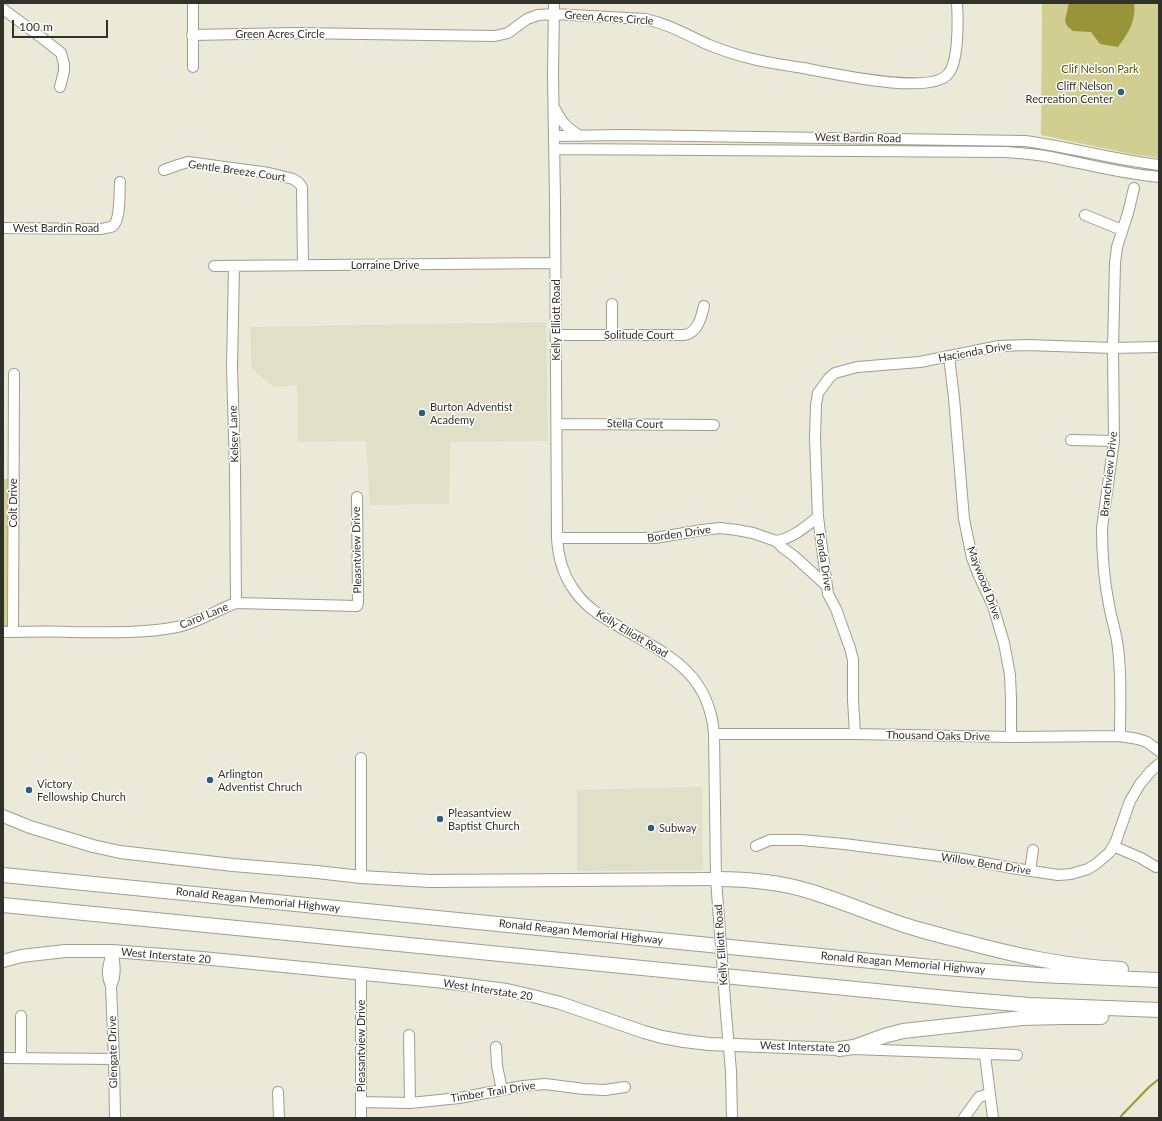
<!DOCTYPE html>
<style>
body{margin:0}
#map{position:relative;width:1162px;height:1121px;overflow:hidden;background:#ebead9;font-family:Lato,sans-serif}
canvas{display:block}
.frame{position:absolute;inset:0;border:4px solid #31312b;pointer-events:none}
.scale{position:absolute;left:12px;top:20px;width:96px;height:18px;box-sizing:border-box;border:2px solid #31312b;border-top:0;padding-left:5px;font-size:12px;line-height:14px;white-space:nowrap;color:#31312b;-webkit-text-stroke:3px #fff;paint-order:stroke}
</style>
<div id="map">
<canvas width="1162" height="1121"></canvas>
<div class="frame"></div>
<div class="scale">100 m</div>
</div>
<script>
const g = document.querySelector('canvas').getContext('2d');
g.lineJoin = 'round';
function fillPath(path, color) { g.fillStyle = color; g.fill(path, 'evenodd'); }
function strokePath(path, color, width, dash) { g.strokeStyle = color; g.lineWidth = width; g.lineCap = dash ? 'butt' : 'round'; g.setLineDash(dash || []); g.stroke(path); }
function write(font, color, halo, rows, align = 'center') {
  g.font = font + ' Lato,sans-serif'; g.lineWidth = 3; g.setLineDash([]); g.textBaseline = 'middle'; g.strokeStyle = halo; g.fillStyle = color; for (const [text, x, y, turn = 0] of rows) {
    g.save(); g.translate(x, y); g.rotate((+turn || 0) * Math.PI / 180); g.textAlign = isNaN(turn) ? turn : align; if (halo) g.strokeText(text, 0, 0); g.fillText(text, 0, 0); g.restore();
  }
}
const built = new Path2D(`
 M546 322 548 441 450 442 449 504 370 505 366 441 298 442 297 385 274 387 252 369 250 327Z
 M702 787 703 870 577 871V790Z`);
const green = new Path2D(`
 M1042 3H1159V158L1131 154 1041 135Z
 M3 479H9L10 626H3Z`);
const water = new Path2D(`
 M1069 3H1134C1136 14 1132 27 1125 37 1123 41 1120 43 1118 47L1100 44 1091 32 1073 31 1067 26 1065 20Z`);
const stream = new Path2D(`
 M1120 1118 1122 1115 1149 1087 1159 1079`);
const minor = new Path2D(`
 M554 3 553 76 555 200 557 538C558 556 562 572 572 587 583 605 600 616 618 626 666 654 709 671 714 734L716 879 718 906
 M3 9 46 41 61 53 64 64V71L60 87
 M192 35 296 33 495 36 508 33 527 19 538 15 554 14 645 19C669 24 687 35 709 45 722 50 736 55 749 58 767 63 785 65 803 68 830 73 930 96 948 74 959 62 958 19 957 3
 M193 67V3
 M555 109C563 124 566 127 580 136
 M554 136 624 135 1025 141C1070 147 1114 160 1159 165
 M555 149 1005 152C1020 153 1035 154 1050 157 1087 164 1122 174 1159 177
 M164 170 178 165 188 162 269 173 293 179 299 183 302 187 303 265
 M1085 215 1122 230
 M3 228 101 229C104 228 110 228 113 226 121 219 119 192 120 182
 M214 266 555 263
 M234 266 232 367 235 469 236 603
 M556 335H685C698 332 701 318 704 306
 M612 335V304
 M949 357 954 398 964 519 972 558 979 576 993 606 1004 643 1010 675 1011 699V737
 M557 424 714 425
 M1071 440 1114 441
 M357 497 358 603
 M557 538H655L702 530 720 528 737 530 753 533 776 541 783 548 794 556 827 586
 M776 541C793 538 805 527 818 517
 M3 632C25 632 48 631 70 632 106 632 141 634 177 627 198 623 216 610 236 603L357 606
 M13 632 14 374
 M714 734H855L1011 737 1120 736 1138 739 1147 742 1159 751
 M855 734 853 700V660L850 648 836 609 828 594 818 517 815 439 816 405 818 393 829 378 835 373 857 367 920 362 999 346 1027 345 1113 348 1159 347
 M1120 736C1120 705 1122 672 1117 641 1115 629 1111 617 1109 605 1104 580 1102 554 1102 528L1114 441 1113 348 1115 263 1117 247 1128 213 1134 188
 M756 846 770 840H801L844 844 963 859 1012 868 1058 875 1071 874 1088 869 1096 864 1110 852 1116 841 1130 801 1140 784 1150 772 1159 764
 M1113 846 1141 858 1156 867
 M1030 871 1033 850
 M361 877V758
 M112 951C109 965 105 973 111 986L114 1059 115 1118
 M111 986C116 975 115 966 113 955
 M726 1014 731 1071 732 1118
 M21 1016V1058
 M409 1035 410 1103
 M496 1047 497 1066 502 1090
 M853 1049 1017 1055
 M985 1055 993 1118
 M3 1058 114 1059
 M278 1092 279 1118
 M361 1102 410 1103 459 1098 523 1086 545 1084 584 1089 605 1090 625 1087
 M361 1118V974
 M964 1118 979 1097 989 1094`);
const major = new Path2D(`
 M3 816 30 827 93 846 120 852 233 865 317 872 361 877 430 881 716 879
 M3 961 21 956 65 951H112L202 958 435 981 507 990 533 996 560 1003 644 1032 662 1037 684 1041 709 1044 839 1049`);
const highway = new Path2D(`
 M3 875 932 967 1039 975 1159 980
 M716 879C747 879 779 882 809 891 841 901 872 914 904 925 923 931 943 936 962 941 1014 955 1067 967 1121 969
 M3 905 957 999 1029 1005 1159 1010
 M839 1049 854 1047 884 1036 903 1031 1022 1018 1063 1017H1101`);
const minorBridge = new Path2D(`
 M718 906 726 1014`);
const markers = [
 [1121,92,4,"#2d5e7c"],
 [422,413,4,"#2d5e7c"],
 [210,780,4,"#2d5e7c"],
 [29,790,4,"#2d5e7c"],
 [440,819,4,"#2d5e7c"],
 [651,828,4,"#2d5e7c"]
];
const streetNames = [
 ["Green Acres Circle",609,18,4],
 ["Green Acres Circle",280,34],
 ["West Bardin Road",858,138,1],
 ["Gentle Breeze Court",237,171,8],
 ["West Bardin Road",56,228],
 ["Lorraine Drive",385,265],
 ["Kelly Elliott Road",556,320,-90],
 ["Solitude Court",639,335],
 ["Hacienda Drive",975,352,-10],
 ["Stella Court",635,424,1],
 ["Kelsey Lane",234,434,-92],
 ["Branchview Drive",1109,474,-84],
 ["Colt Drive",13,503,-90],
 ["Borden Drive",679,534,-8],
 ["Pleasntview Drive",357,550,-91],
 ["Fonda Drive",824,562,81],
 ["Maywood Drive",984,583,69],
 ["Carol Lane",204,616,-22],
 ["Kelly Elliott Road",632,634,31],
 ["Thousand Oaks Drive",938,736,1],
 ["Willow Bend Drive",986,864,9],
 ["Ronald Reagan Memorial Highway",258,900,6],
 ["Ronald Reagan Memorial Highway",581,932,6],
 ["Kelly Elliott Road",721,945,-94],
 ["West Interstate 20",166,956,5],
 ["Ronald Reagan Memorial Highway",903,963,5],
 ["West Interstate 20",488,990,9],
 ["Pleasantview Drive",361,1046,-90],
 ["West Interstate 20",805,1047,2],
 ["Glengate Drive",113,1052,-91],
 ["Timber Trail Drive",493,1092,-9]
];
const parkNames = [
 ["Clif Nelson Park",1100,69]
];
const poiNames = [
 ["Cliff Nelson",1113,86,"right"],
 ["Recreation Center",1113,99,"right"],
 ["Burton Adventist",430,407],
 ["Academy",430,420],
 ["Arlington",218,774],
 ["Adventist Chruch",218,787],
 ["Victory",37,784],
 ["Fellowship Church",37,797],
 ["Pleasantview",448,813],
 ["Baptist Church",448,826],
 ["Subway",659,828]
];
fillPath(built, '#e0dfc8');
fillPath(green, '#d1ce92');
fillPath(water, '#9a9438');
strokePath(stream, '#9a9438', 2);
strokePath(minor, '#9e9e8e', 12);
strokePath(major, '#9e9e8e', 14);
strokePath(highway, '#9e9e8e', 16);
strokePath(minor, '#fff', 10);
strokePath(major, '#fff', 12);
strokePath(highway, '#fff', 14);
strokePath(minorBridge, '#9e9e8e', 12, []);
strokePath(minorBridge, '#fff', 10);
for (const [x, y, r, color] of markers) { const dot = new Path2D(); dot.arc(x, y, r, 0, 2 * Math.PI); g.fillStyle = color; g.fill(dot); strokePath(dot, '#fff', 1.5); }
write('11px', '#31312b', '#fff', streetNames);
write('11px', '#544f06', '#fff', parkNames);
write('11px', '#31312b', '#fff', poiNames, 'left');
</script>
